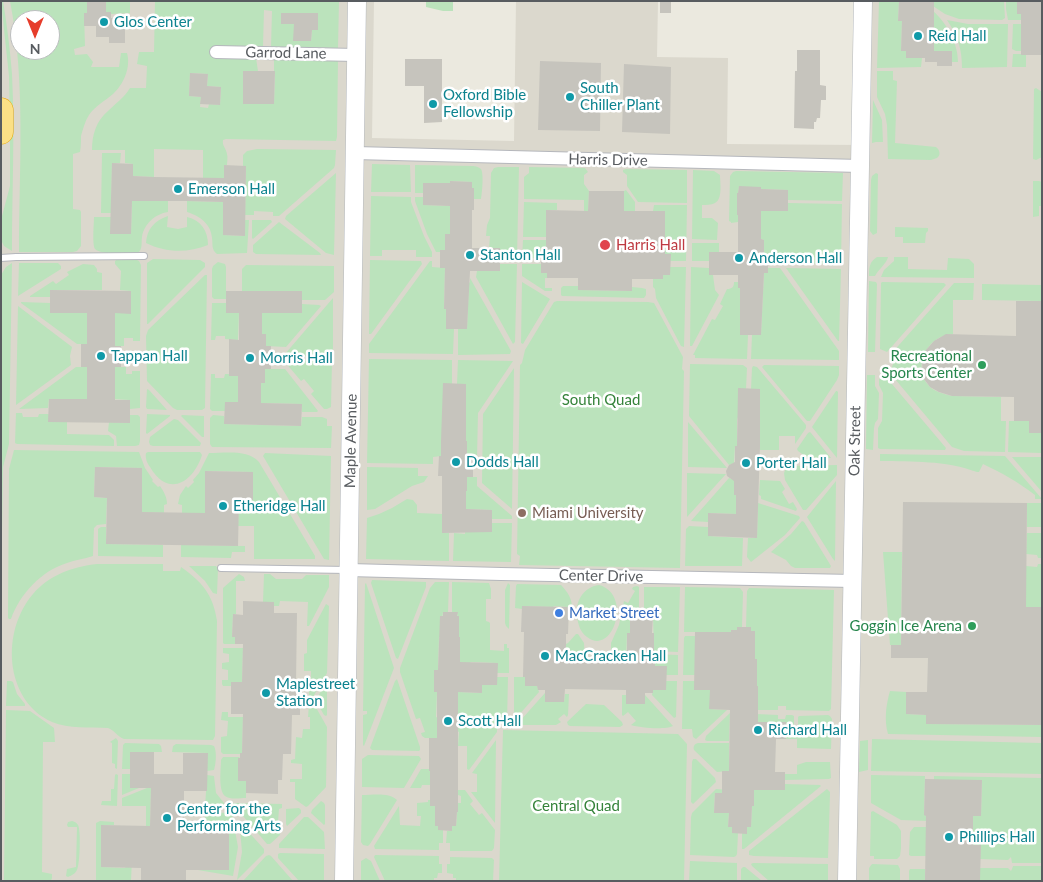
<!DOCTYPE html>
<style>
body{margin:0}
#map{position:relative;width:1043px;height:882px;overflow:hidden;background:#ebe9df;font-family:Lato,sans-serif}
canvas{display:block}
.frame{position:absolute;inset:0;border:2px solid #585c60;pointer-events:none}
.north{position:absolute;left:10px;top:10px;width:50px;height:50px;box-sizing:border-box;background:#fff;border:1px solid #bcbebf;border-radius:50%;rotate:180deg;font-size:14px;font-weight:700;line-height:20px;text-align:center;color:#585c60}
.north::after{content:'';display:block;margin:auto;width:18px;height:22px;background:#e63d2b;clip-path:polygon(50% 0,100% 100%,50% 72%,0 100%)}
</style>
<div id="map">
<canvas width="1043" height="882"></canvas>
<div class="frame"></div>
<div class="north">N</div>
</div>
<script>
const g = document.querySelector('canvas').getContext('2d');
g.lineJoin = 'round';
function fillPath(path, color) { g.fillStyle = color; g.fill(path, 'evenodd'); }
function strokePath(path, color, width, dash) { g.strokeStyle = color; g.lineWidth = width; g.lineCap = dash ? 'butt' : 'round'; g.setLineDash(dash || []); g.stroke(path); }
function write(font, color, halo, rows, align = 'center') {
  g.font = font + ' Lato,sans-serif'; g.lineWidth = 5; g.setLineDash([]); g.textBaseline = 'middle'; g.strokeStyle = halo; g.fillStyle = color; for (const [text, x, y, turn = 0] of rows) {
    g.save(); g.translate(x, y); g.rotate((+turn || 0) * Math.PI / 180); g.textAlign = isNaN(turn) ? turn : align; if (halo) g.strokeText(text, 0, 0); g.fillText(text, 0, 0); g.restore();
  }
}
const education = new Path2D(`
 M1 1H374L372 138 514 141 516 1H658L657 57 728 58 727 144 860 145 863 1H1042V881H1ZM20 20H50V50H20Z`);
const green = new Path2D(`
 M1 1H3C7 25 10 49 12 74 15 133 12 192 12 251L4 246 2 242V216L10 186V120L9 76Z
 M10 1H87V13L84 14 85 46 74 49 75 55 87 54 93 62 91 67H119L121 53H127C131 67 124 84 113 94 105 101 95 106 89 115 85 121 83 129 81 136 81 141 81 146 80 152L73 154V209L80 210 81 212V246L77 251 73 252H19C19 169 26 83 10 1ZM20 20H50V50H20Z
 M106 1H130V13L111 14 106 12Z
 M155 1H339L338 48 271 47 272 11 264 10 263 47 214 46 256 58 258 71H243V104H274L275 72 274 71V59L338 60 337 137 336 141 226 139 223 140C222 146 226 148 227 154 228 157 227 162 227 165H224V178H203V150L154 149V177L133 176V164L125 163V150H92C92 135 96 121 108 111 116 103 124 98 130 88H146L147 66 137 64 139 52H154ZM281 13H318L312 30 311 41 294 40V24H281ZM190 73 208 74 207 86 221 87 220 105 209 104 208 108 200 107 201 97 189 96Z
 M426 1H453V11H443L426 7Z
 M879 1H899L898 21H902L901 50 907 51 922 58 921 67 877 68Z
 M945 1H1004L1005 18 1002 20 959 19 945 14 933 6 932 2Z
 M1006 1H1017V14H1022V20H1008L1006 9Z
 M932 10C947 23 958 43 958 62H952V52L934 51V14Z
 M947 20 968 24H1008L1007 67 962 68C962 49 958 36 947 20Z
 M1013 24H1021V51H1016L1012 49Z
 M1013 54H1021V55H1026V67H1012Z
 M877 71H893V80L897 81 895 143 936 147C940 150 941 155 937 158L931 160 888 159 887 125 885 114 877 97Z
 M1036 88 1042 92V157L1036 160 1033 159 1034 89Z
 M873 100 882 120 883 142H876L872 143Z
 M257 149 336 150 335 165 334 168 279 216H273V212L254 211V215H245L246 166H243V155L247 151Z
 M102 153H121L120 163H112L111 213H101Z
 M372 164 410 165 411 192H371Z
 M415 165 473 166C475 166 479 167 481 169 484 174 482 193 481 199H474V188H472V182L451 181 450 183H423V193H415Z
 M498 167H519L517 258H500V248H489L490 236H486L487 225 490 218 491 173 494 168Z
 M529 167 585 168 588 172 584 175V184L589 191 588 212H584V200L524 199V177L529 173Z
 M626 169 687 170V203L638 202 627 186V175L623 172V170Z
 M693 170 714 171 720 175C720 182 723 199 715 203 711 205 706 205 702 205V218H712L718 223 717 240 692 239Z
 M736 171 843 173 842 201 788 200V190L761 189V187H739L738 193 737 194V214L738 215V222L731 223V222L729 221 730 176 733 172Z
 M336 173 334 255 326 253 285 219 286 216Z
 M876 173 878 174 877 233 873 235 870 231 871 180 872 176Z
 M1033 181H1039L1042 182V206H1039V216L1033 217Z
 M626 190 635 202V212H624V191Z
 M371 196 411 197V202L424 236 432 252V257H416V250H382V256H370Z
 M415 197H423V205L450 206V234H445V250H441L440 252H436L427 234 415 201Z
 M132 201H168V212C155 214 144 224 142 237 141 244 143 248 138 253 130 254 100 255 95 249 92 244 94 223 94 217H111L131 234Z
 M187 201 223 202V235L245 236V220H249L247 253 217 254C211 249 213 245 212 238 211 224 200 216 187 212Z
 M524 202 557 203V210H546V237H523Z
 M788 203 842 204 841 264 768 263V256H764V240L761 239V211Z
 M654 205H687L686 261H670L671 254H665V211H653Z
 M168 216 167 227 178 229 187 227V217C201 220 208 231 208 245 188 253 166 253 146 243 147 229 154 221 168 216Z
 M252 220H271L272 222 253 239 252 238Z
 M279 222 320 253 321 255 256 254 253 252V245Z
 M895 227 928 228V231L926 233 925 243H903V237H895Z
 M523 240H546V250H541V258H522Z
 M692 243H719V252L709 261H692Z
 M877 257H888C887 263 878 270 875 276H869C869 268 869 262 877 257Z
 M894 257H908V269L947 270 948 258 969 259 974 264V278L881 277 884 270 894 261Z
 M118 259 137 260 139 261 141 265 140 341H133V338H124V346H115V332L112 313H131V291L120 290 121 271 115 264V261Z
 M153 259 200 260 205 263V267L148 324H147V263Z
 M370 260 421 261 422 264 371 334H369Z
 M430 261H432V267L445 268 444 309H446V328L454 329 453 354 369 353V344Z
 M218 262 225 264 226 267V299H214L212 297V269L213 266Z
 M12 263 9 444 3 467 1 599V275L6 267Z
 M19 263H58L61 266V269L18 296Z
 M83 264 94 265 97 269V272L102 273V290H50V297H30V296L53 281 56 284 69 275 67 272Z
 M500 264H517L515 342 513 344 476 277 477 271Z
 M522 264H541V273H547V278H545V288H552V291H545L522 276Z
 M246 265 334 266V292L325 300H302V291H242V269Z
 M670 267H686L684 347 681 346 656 298 655 289 653 287V279H663V275H670Z
 M691 267 709 268V274L713 275 715 290 719 295 692 346H690Z
 M768 268H780L839 351V360L751 359 752 335H761L764 273Z
 M786 268 841 269 839 341H838Z
 M205 275H207L205 408 202 410H177L173 408 147 381 146 336 148 330Z
 M470 278 511 351 510 354 458 355V329H467L469 283 470 282Z
 M869 281 876 282 877 284 875 352H868Z
 M522 282 550 299 523 344 521 343Z
 M734 282H738V288H740V314L748 335 747 359 695 358V355H693L712 319 715 320 723 306 720 304 727 289C732 289 734 287 734 282Z
 M882 282 944 283 946 285 887 352 880 349 881 283Z
 M954 283H974L973 300H953V334C934 335 919 352 922 373 923 378 926 383 930 387 936 392 944 394 952 396L1001 397V421H1006L1005 452 964 451 952 447 890 373 893 364 891 354Z
 M982 284 1042 285V301L982 300Z
 M563 286H578V290L631 291 632 287 642 288 646 289V295L644 298 562 296 561 295V288Z
 M333 298V353L330 356H286L285 354Z
 M557 301 648 302 654 303 683 357 682 369 684 371 680 568 519 565 520 556 517 554 520 365 522 363 525 350 554 302Z
 M21 302 50 303V313H90L87 344H77L21 303Z
 M212 303H226V313H239L238 340 225 339V336H216L215 340H211Z
 M302 304 319 305 321 306 286 347 266 346V334H262V313Z
 M18 306 72 347 70 356 71 365 16 405Z
 M369 359 452 360V384L441 442V456L433 457V464L367 463Z
 M286 360 332 361 331 407 327 409H324L311 394 314 391 304 379 301 381 285 362Z
 M458 360 513 361 478 413 477 458H467V442L466 441V384H457Z
 M690 364 743 365 747 368 746 389 737 420V446H735L734 463 729 465 689 416Z
 M764 365 839 366V375L837 380 810 421H807L762 367Z
 M753 366 757 367 806 425V428L795 444V436H779V450H760V389H751L752 368Z
 M76 367H87L89 399H49L48 408 19 409Z
 M115 367H126V374H132V371H140V408L130 409V400L112 399Z
 M514 368 512 509 482 483 483 414Z
 M265 369H285L318 411 317 412H302L301 404 261 403V383H265Z
 M211 374H215V378H224L225 374H229V376H238V402H225V411H212L210 409Z
 M867 375H875V386L879 393 878 419 875 423 874 428 873 450 866 449V447Z
 M886 377 946 448 945 450 880 449 878 448V428L882 421 883 393 879 385V379Z
 M147 389 149 390 167 410 147 409 146 407Z
 M836 391H837L838 392 837 458 812 427Z
 M16 413H22L23 417H38L39 414H48L67 422V434L109 435 114 440V446L17 444 15 443Z
 M147 414 170 415V416L147 434 146 433Z
 M130 415H138L140 417V441L139 445 135 446H117L116 436 108 431 109 422 130 423Z
 M182 415 204 416V437H202L181 416Z
 M213 415 224 416 225 424 301 426 302 417H322L327 419V426H332L331 448 212 447 210 444V418Z
 M174 419 178 420 201 443 200 446H153L150 445 149 442 150 437Z
 M1009 421H1029V433H1042V453L1008 452Z
 M688 422 727 468 688 467Z
 M810 432 811 433 831 458H808L798 451 797 449 808 433Z
 M14 450 139 452 145 468 153 480 152 481 158 487 160 486C164 492 167 497 167 504L164 505V513L137 512 142 497V468L95 467 94 497 107 498 106 524 97 525 94 528 93 556C84 559 75 560 67 563 41 571 20 594 11 619H9L8 618 9 469Z
 M148 452H200L202 455C193 483 168 498 150 467 147 463 145 458 146 453Z
 M209 453C225 453 248 449 259 462L315 556V559H254V526H238L239 499H253V472L205 471V498L207 513H182V505L178 504 180 495 186 486 188 488 194 482 193 480 199 473Z
 M265 453 331 456 329 560 324 559 263 456Z
 M880 454 1005 456 1042 499H1035V495C1018 482 1002 473 983 464L979 472H977C943 460 915 462 880 461Z
 M1012 457H1042V492Z
 M837 465V475L806 510H803L785 480 784 473 787 466Z
 M367 467 418 468V476H428L424 482 412 486 375 509 367 510Z
 M687 473 726 474 687 517Z
 M467 477H477V486L512 516V519H492V510L466 509V491L467 490Z
 M729 478 734 480 736 495V514L709 513 708 522 691 521Z
 M760 480 780 481 785 489 782 492 789 504 793 502 797 509 796 511 761 499V496L759 495Z
 M836 481 835 561 833 559 807 517Z
 M407 499 413 500 417 505V513L442 514V533H449V561L366 559 367 518 379 514 392 508Z
 M758 503 799 516 800 518 785 535 751 562 747 557 748 538H757Z
 M1027 503H1042V527H1027Z
 M802 521 804 522 831 566 830 568H795L791 566 786 560 771 552 791 534Z
 M492 523H512L511 562 453 561 454 533 465 534V532H491Z
 M689 526 708 527V536L743 538 742 566H685L686 529Z
 M101 527H106V544L163 545V557L98 556V529Z
 M1027 533H1042V558H1038L1037 555 1026 554Z
 M181 545 245 546V552H232L231 558 181 557Z
 M883 552H902L901 645H890Z
 M97 564H163V571H180L181 567C202 582 213 594 217 621L215 736 213 740 124 739C118 737 114 730 108 728 90 727 69 729 52 722 4 700 1 631 33 594 49 575 72 567 97 564Z
 M1038 564H1042V607H1026V566L1037 567Z
 M189 566H216L218 569 217 594 213 593 205 581Z
 M239 574 244 577 245 581H236V614H233L232 637H235V644H224L223 643V588Z
 M264 574H270L276 579H302L306 575H329V587L309 626H307L308 602 280 601 279 606H274V602H263Z
 M372 580 426 582V587L398 659 396 658 371 583Z
 M435 582H449L448 612H443L440 637H439L438 670 434 671V692H437L436 717 438 718V733H437V738H425L422 736 421 733 425 732 420 718 416 719 400 672V668L430 588Z
 M452 582 489 583 491 589V599H486V621L489 622 490 623V650L504 651V644H507V648H509V673H497V663L471 662 460 671V637H459L457 612H452Z
 M366 583 394 668 364 746 363 745V715L367 714V711H363L365 584Z
 M508 583 510 585 509 629 506 626 505 623V590Z
 M517 584 561 585C567 591 574 601 571 609H569L568 607 554 606 553 607 522 606V609L515 608 516 586Z
 M599 585C633 594 613 657 587 637 580 632 578 624 577 616 575 602 583 587 599 585Z
 M637 586 639 587V615H630V633H627L626 662H611V643L619 625 624 601 628 603 635 591 632 589 633 587Z
 M644 587H680L678 652 654 651 653 616 644 615Z
 M685 587 740 588 743 592 742 627 737 631 731 632H684Z
 M749 588 834 590 831 709 829 711 786 710V706H778V710H756L758 707V687L756 686 757 659H755V631H751V627H746L747 591Z
 M326 604 329 606 327 673 313 697 309 696V683H311V671H304V654L307 653V640Z
 M576 634H578L584 643 585 659 566 661V644L568 643Z
 M685 636H695V675H683L684 638Z
 M223 648H243L242 683 231 686H223L222 684V680H228V670L222 669V663L229 662V654L223 653Z
 M654 654 678 655V675H666L655 666V663L654 662Z
 M497 677H508L507 723 505 724 457 723 458 692 482 693V685H497Z
 M514 677H525V686H537L539 692 518 716H514Z
 M397 679 420 747V750L419 751 372 750 370 748 395 681Z
 M7 681H11L13 682 17 694 25 704V706H6Z
 M666 681H677L676 717 674 718 652 695 653 690Z
 M683 681H695L710 690V709L727 710 696 739 693 737 692 729H682Z
 M324 685 327 686V715L326 716 324 715 316 701Z
 M890 691 906 692V714L926 715V724L1042 725V737L888 734C884 720 886 705 890 691Z
 M545 693V702H564L565 694H569L568 715 567 717 564 714 558 719 561 722 556 725H521L520 721Z
 M622 695H626V704H645V695L673 726C665 730 641 728 631 725L636 721 628 712 623 716 622 715Z
 M309 704H314L327 727 326 787 308 806 306 807 295 799V782H290V779H302V764L291 763V760L295 759 296 737 302 738 303 729H310V717H308Z
 M586 704 604 705 622 722 623 725 620 727 570 726 568 725 567 722Z
 M6 710 30 711 54 728 55 742H43L42 872 52 874V878L51 881H4Z
 M222 712H228V717H243L242 753 240 754H223L221 752V737L227 736 228 721 221 720Z
 M730 713 729 741H707L705 740 706 736Z
 M756 714 778 715V719H785L786 715H792L794 716V728L793 729H786V722H755Z
 M828 715 830 716 832 719 831 749 797 748V739H786V733H798V717L799 716Z
 M457 727 497 728V732L469 770 467 769V746H458L459 732 457 731Z
 M503 730 678 734 687 744 684 881H499Z
 M116 738 118 741 117 769 115 768V764L112 763V743L110 742Z
 M872 739 1042 743V774L871 771Z
 M496 740 495 823 471 792H477V774L472 773Z
 M868 740V770L859 772 860 741Z
 M125 743 159 744 161 746 162 752H130V769H122L123 745Z
 M698 743H729V771L717 772 694 750C693 747 694 744 698 743Z
 M176 744 211 745 214 746C217 752 216 763 214 770L207 771V753L172 752 173 746Z
 M368 755 419 756 421 759 404 788 362 787V759Z
 M223 757H240L238 759V780L246 781V798C240 798 230 800 225 796 218 790 221 769 221 760Z
 M693 759H696L715 778 716 782 693 804 691 802 692 762Z
 M806 762H830L831 778 829 779 785 780V774H797V765Z
 M421 769H429V771H436V785H422L421 788H410Z
 M116 774 118 775 117 806 101 805 102 801H111V789H114L115 775Z
 M122 774H130V788H139L122 795Z
 M207 775 214 776 216 793 224 803V806L223 808H205Z
 M871 775 925 776 924 815 929 816V821L901 820 871 803Z
 M934 776 1042 778V863H1012L1011 857 1008 860 980 859 981 845H973V816H981L982 780H934Z
 M785 784 820 785 821 786 744 849H742V833H747V827H751L752 806H754V790H784Z
 M147 788H151L150 826H146V806H122V798Z
 M716 789 729 790V793H715L714 812 729 813 728 827H732V833H738L737 854 736 856 734 857 690 855 691 817 692 813Z
 M827 789 830 792V794L828 858 754 856 749 855V851Z
 M458 790H465L473 801 470 804 479 815 482 813 495 830 494 848 492 851H450V843H446L447 831H452V826H456L458 803H461V796L458 795Z
 M362 795C373 795 389 792 397 800L370 844 368 846 363 845 361 842Z
 M428 800H430V806H435V826H438V830H443V843H439V850L375 849 374 846 399 806 400 825 420 826 421 816H417V803L428 802Z
 M321 801 324 803 325 805V824L324 825 311 813 312 810Z
 M232 803 282 804V808L279 809 278 822 281 823 280 835 270 844H267Z
 M299 808 301 810V813L287 826 286 824V809Z
 M873 811 897 825 901 831V848L900 856 897 859H874V856H870L871 812Z
 M205 812 230 813 232 814 238 847 233 876 198 870V860L204 870H229V827L205 826Z
 M304 817H308L324 832 325 849 279 848V844Z
 M72 821C75 822 76 822 78 825 81 830 80 864 77 870 75 874 72 875 68 877L66 876 67 869 76 867 77 827H68L67 825 68 822Z
 M100 821 114 822V825H101V867L125 868 132 858 131 881H96V823Z
 M242 827H244L264 849V853L237 880 242 852 240 829Z
 M914 827H929L926 856H911L909 855 910 832Z
 M280 853 324 854V881H299L278 858V854Z
 M269 855 271 856 293 881H243L266 856Z
 M375 855 439 856V864H442V873H438L437 878H434V881H385L374 857Z
 M450 857 492 858 494 860 493 881H456V878H453V874L447 873V864H450Z
 M366 858 371 861 380 881H361V861Z
 M690 861 737 863V881H689Z
 M753 863 828 864V881H769L752 866 751 864Z
 M872 864 898 865 900 869V881H869V868Z
 M1013 866H1042V881H971V880H980V868H1008L1011 871 1012 869Z
 M743 867H745L762 881H741V869Z
 M910 869H925V881H909V871Z`);
const building = new Path2D(`
 M87 1H106V12H111V18H125V43H109V37H96V26H84V13H87Z
 M660 1H671V13H660Z
 M899 1H934V51H952V66H937V62H925V58H906V51H901L902 21H898Z
 M1017 1H1042V55H1021V14H1017Z
 M281 13H318V30H312L311 41H293L294 24H281Z
 M797 50H820V85L826 86V100H821L820 118H817L816 122H814V129L794 128 795 71H797Z
 M405 59H442V122L424 123V86H405Z
 M540 61 601 63 600 131 538 130Z
 M624 64 671 67 670 134 622 132Z
 M243 71H275L274 104H243Z
 M190 73 208 74 207 86 221 87 220 105 200 104 201 97 189 96Z
 M112 163 133 164V176L154 177 224 178V165L246 166 245 236 223 235V202L187 201H132L131 234H110Z
 M450 181 472 182V188H474V210H472V248H500V271H470L467 329H446V309H444L445 268H440V250H445V234H450V206L423 205V183H450Z
 M739 186 761 187V189L788 190V211H761V239L764 240V256H768V273H764L761 335H740V288H738V275H709V252H738V215H737V193H738Z
 M589 191H624V211H665V254H671L670 275H663V279H632V291L578 290V278H547V273H541V250H546V210L588 211Z
 M50 290 131 291V314L115 313V346H121V367H115V400H130V423L48 422 49 399H87V367H81V344H87V313H50Z
 M226 291H302V313H262V334H266V346H271V369H265V383H261V403L302 404 301 426 224 424 225 402H238V376H229V339L239 340V313H226Z
 M1016 301H1042V433H1029V421H1014V397L952 396 939 392 930 387 924 379 923 374 922 362 926 350 934 341 946 334 1016 336Z
 M443 383 466 384V441H467V458H473V477H467V491H466V509L492 510V532L442 533V476H438L439 456H441V441Z
 M738 388 760 389V446L757 538 708 536V513L736 514V495H734V481L727 476 726 471 729 465 735 462V446H737Z
 M95 467 142 468V512L205 513V471L253 472V500L239 499 238 546 106 544 107 498 94 497Z
 M903 502 1027 503 1026 607H1042V725L926 724V715L906 714V692H927L928 658H891V645H901Z
 M243 601 274 602V613H297L296 683H300V715H292L291 754H283L282 780H278V794L246 793V781H238V758H240V753H242L243 714H231V682H242L243 644H235V637H232L233 614 243 615Z
 M522 606 569 607 568 634H566V658L627 659V633H630V615H653L652 633H654V662H655V666H667L666 690H653V693H645V704H626V690L565 689 564 702H545V690H538L537 686H525V677H523L524 632H521Z
 M443 612H458L457 616H459V637H460V662L498 663 497 685H482V693L458 692V812H457L456 826H452V831L438 830V826H435V806H430V771H429V738H437V692H434V670H438L440 616H443Z
 M737 627H751V631H755V659H757V686H758V722H786V739H776L775 772H785V790H754V806H752L751 827H747V834L732 833V827H728L729 813H714L715 793H722V771H729L730 710 709 709 710 690H694L695 632H731V630H737Z
 M130 752H154V774H183V753H208L207 791H184V826L229 827V870H186V881H141V868L101 867V825L150 826 151 788H130Z
 M925 779 982 780 981 816H973V845H981L980 880 925 881 926 816 924 815Z`);
const lane = new Path2D(`
 M1 258 16 257 144 256
 M221 568 348 570`);
const street = new Path2D(`
 M216 52 356 55
 M355 153 860 166
 M349 570 501 574 853 581`);
const secondary = new Path2D(`
 M344 881 357 1
 M847 881 863 1`);
const highway = new Path2D(`
 M1 110V132`);
const markers = [
 [104,22,5,"#0f9aa8"],
 [918,36,5,"#0f9aa8"],
 [570,97,5,"#0f9aa8"],
 [433,104,5,"#0f9aa8"],
 [178,189,5,"#0f9aa8"],
 [605,245,6,"#e0444e"],
 [470,255,5,"#0f9aa8"],
 [739,258,5,"#0f9aa8"],
 [101,356,5,"#0f9aa8"],
 [250,358,5,"#0f9aa8"],
 [982,365,5,"#2e9e5b"],
 [456,462,5,"#0f9aa8"],
 [746,463,5,"#0f9aa8"],
 [223,506,5,"#0f9aa8"],
 [522,513,5,"#8d6e63"],
 [559,613,5,"#3f7fe0"],
 [972,626,5,"#2e9e5b"],
 [545,656,5,"#0f9aa8"],
 [266,693,5,"#0f9aa8"],
 [448,721,5,"#0f9aa8"],
 [758,730,5,"#0f9aa8"],
 [167,818,5,"#0f9aa8"],
 [949,837,5,"#0f9aa8"]
];
const cultureNames = [
 ["Glos Center",114,22],
 ["Reid Hall",928,36],
 ["South",580,88],
 ["Chiller Plant",580,105],
 ["Oxford Bible",443,95],
 ["Fellowship",443,112],
 ["Emerson Hall",188,189],
 ["Stanton Hall",480,255],
 ["Anderson Hall",749,258],
 ["Tappan Hall",111,356],
 ["Morris Hall",260,358],
 ["Dodds Hall",466,462],
 ["Porter Hall",756,463],
 ["Etheridge Hall",233,506],
 ["MacCracken Hall",555,656],
 ["Maplestreet",276,684],
 ["Station",276,701],
 ["Scott Hall",458,721],
 ["Richard Hall",768,730],
 ["Center for the",177,809],
 ["Performing Arts",177,826],
 ["Phillips Hall",959,837]
];
const streetNames = [
 ["Garrod Lane",286,53,1],
 ["Harris Drive",608,160,1],
 ["Maple Avenue",351,441,-89],
 ["Oak Street",855,441,-89],
 ["Center Drive",601,576,1]
];
const healthNames = [
 ["Harris Hall",616,245]
];
const leisureNames = [
 ["Recreational",972,356],
 ["Sports Center",972,373],
 ["Goggin Ice Arena",962,626]
];
const parkNames = [
 ["South Quad",601,400],
 ["Central Quad",576,806]
];
const educationNames = [
 ["Miami University",532,513]
];
const shopNames = [
 ["Market Street",569,613]
];
fillPath(education, '#dbd8cd');
fillPath(green, '#bbe3bc');
fillPath(building, '#c6c4bd');
strokePath(lane, '#b5b7bc', 8);
strokePath(street, '#b5b7bc', 14);
strokePath(secondary, '#b5b9be', 19);
strokePath(highway, '#e8a503', 25);
strokePath(lane, '#fff', 6);
strokePath(street, '#fff', 12);
strokePath(secondary, '#fff', 18);
strokePath(highway, '#fbe086', 24);
for (const [x, y, r, color] of markers) { const dot = new Path2D(); dot.arc(x, y, r, 0, 2 * Math.PI); g.fillStyle = color; g.fill(dot); strokePath(dot, '#fff', 2); }
write('15px', '#0d838f', '#fff', cultureNames, 'left');
write('15px', '#585c60', '#fff', streetNames);
write('15px', '#be3a42', '#fff', healthNames, 'left');
write('15px', '#27864d', '#fff', leisureNames, 'right');
write('15px', '#35833a', '#fff', parkNames);
write('15px', '#785e54', '#fff', educationNames, 'left');
write('15px', '#366cbe', '#fff', shopNames, 'left');
</script>
